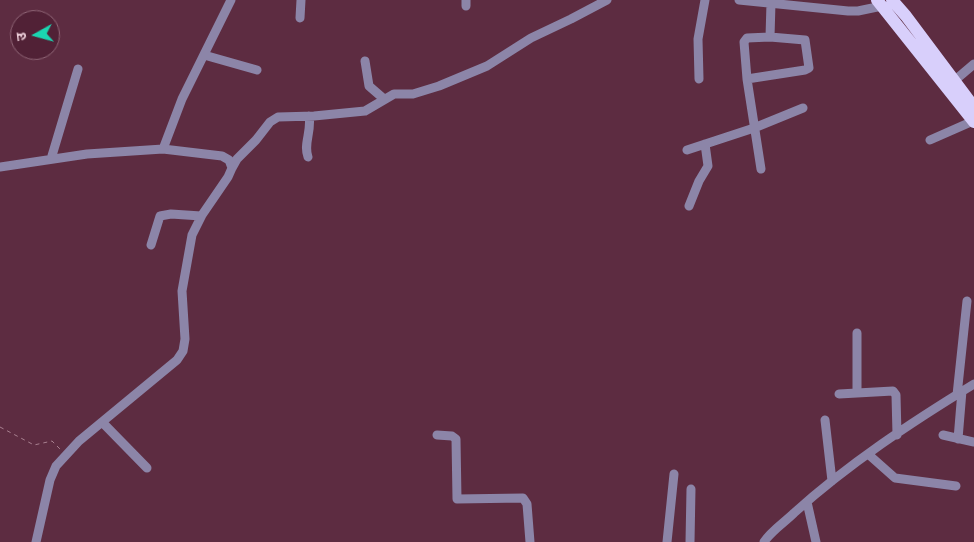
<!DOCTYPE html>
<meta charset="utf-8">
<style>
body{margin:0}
#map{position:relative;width:974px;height:542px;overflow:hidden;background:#5d2c41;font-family:Arial,"Noto Sans Devanagari",sans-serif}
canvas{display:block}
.north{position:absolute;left:10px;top:10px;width:50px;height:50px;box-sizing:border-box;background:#512136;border:1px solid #8f6576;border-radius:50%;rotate:263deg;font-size:14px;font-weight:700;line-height:20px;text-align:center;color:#ebccd7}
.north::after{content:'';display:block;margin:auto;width:18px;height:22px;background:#1bd5b1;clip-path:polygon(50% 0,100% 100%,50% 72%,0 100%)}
</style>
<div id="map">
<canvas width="974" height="542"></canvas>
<div class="north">उ</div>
</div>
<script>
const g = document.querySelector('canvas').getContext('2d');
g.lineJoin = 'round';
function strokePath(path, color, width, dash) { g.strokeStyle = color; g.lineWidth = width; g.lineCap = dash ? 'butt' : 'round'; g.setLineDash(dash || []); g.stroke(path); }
const path = new Path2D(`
 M0 427 34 445 52 441 60 449`);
const minor = new Path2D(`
 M466 0V6
 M739 0 848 11H858L882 6
 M300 18 301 0
 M204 55 257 70
 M365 61 369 86 384 99
 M699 79 698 39 705 0
 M747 79 805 70 809 68 805 40 770 37
 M954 81 974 64
 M930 140 973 121
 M687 150 754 128 803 108
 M308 157C303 144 312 131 309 116
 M51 159 78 69
 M0 167 87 154 163 149 182 99 231 0
 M232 168 237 159 256 140 270 122 278 117 314 116 365 111 394 94H413L439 86 487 66 531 38 571 19 607 0
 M761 169 747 79 744 42 747 38 770 37 771 3
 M689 206 699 181 708 166 705 144
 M151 245 160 216 171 214 201 216
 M857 333V392
 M839 394 893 391 896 395 897 435
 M957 395 967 301
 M825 420 832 481
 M102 422 147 468
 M437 435 452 436 456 439 457 499 523 498 527 504 530 542
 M943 435 974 442
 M958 439 962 391
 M868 454 895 478 956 486
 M807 502 816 542
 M36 542 50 480 56 466 79 441 177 360 183 351 185 339 182 291 192 235 202 215 228 177 232 168 229 160 222 156 163 149
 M667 542 674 474
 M690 542 691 489
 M764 542C771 531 785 522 794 513 848 464 912 422 974 384`);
const major = new Path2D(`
 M877 0 974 122
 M892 0 906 16 974 107`);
strokePath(path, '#a88090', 1, [4, 4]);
strokePath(minor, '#8c85a8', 9);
strokePath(major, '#d8cffb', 12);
</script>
